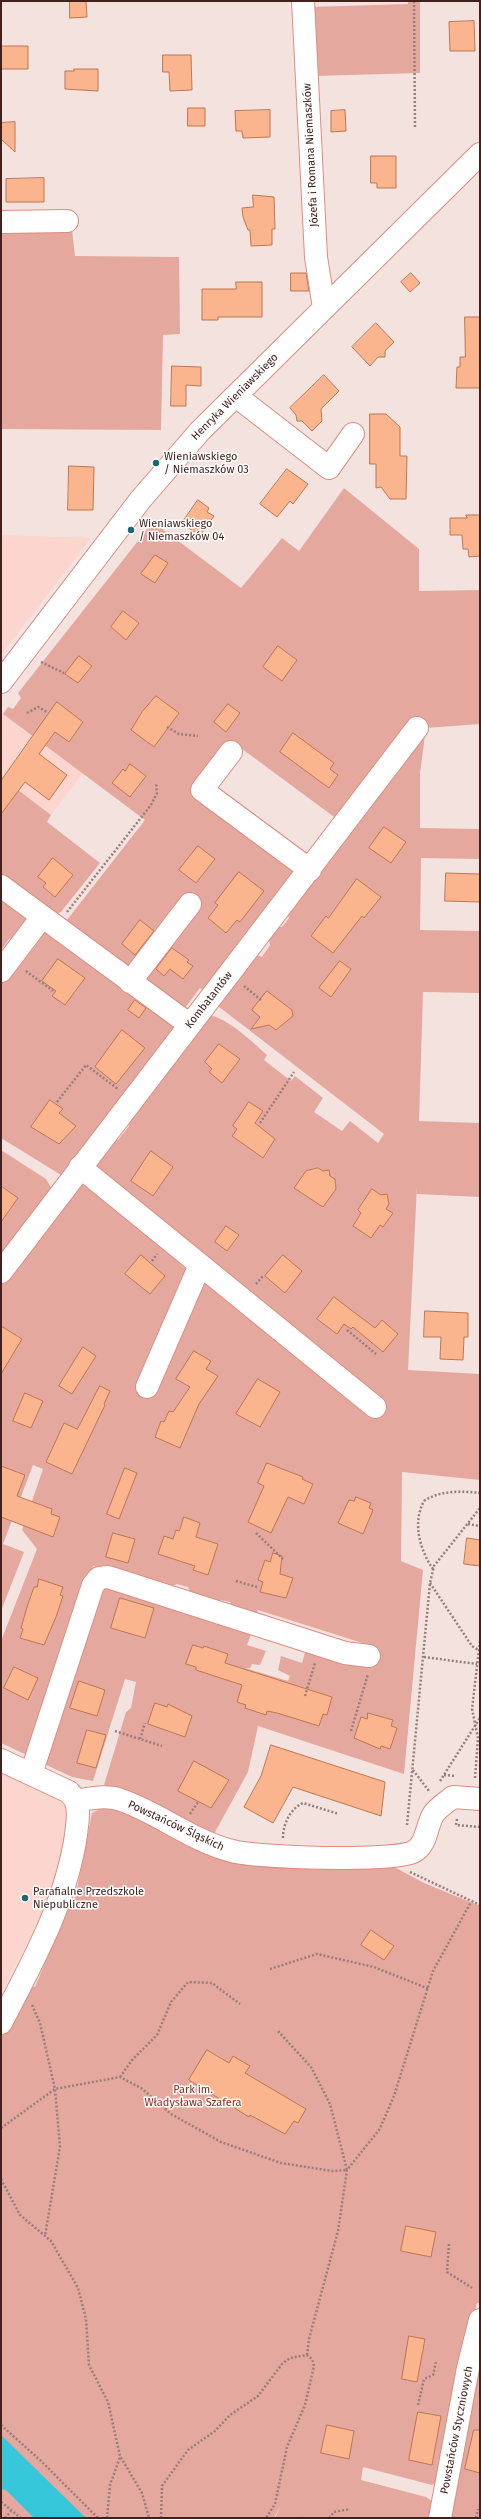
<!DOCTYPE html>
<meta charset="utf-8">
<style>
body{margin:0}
#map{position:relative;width:481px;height:2519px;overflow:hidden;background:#f4e2df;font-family:"Fira Sans",sans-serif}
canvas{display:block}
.frame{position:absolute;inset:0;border:2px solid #42211d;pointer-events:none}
</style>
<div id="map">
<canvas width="481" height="2519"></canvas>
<div class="frame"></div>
</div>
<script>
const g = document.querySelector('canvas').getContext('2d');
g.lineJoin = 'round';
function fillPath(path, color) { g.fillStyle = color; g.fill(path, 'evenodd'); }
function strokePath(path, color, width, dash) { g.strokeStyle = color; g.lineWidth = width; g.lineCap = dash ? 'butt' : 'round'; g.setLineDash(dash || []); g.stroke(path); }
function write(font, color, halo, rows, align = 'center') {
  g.font = font + ' "Fira Sans",sans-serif'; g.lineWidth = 3; g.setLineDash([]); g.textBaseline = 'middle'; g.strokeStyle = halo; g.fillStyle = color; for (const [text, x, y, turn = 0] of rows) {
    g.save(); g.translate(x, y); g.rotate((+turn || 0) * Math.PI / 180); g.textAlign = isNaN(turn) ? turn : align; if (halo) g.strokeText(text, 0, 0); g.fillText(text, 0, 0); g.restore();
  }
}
const built = new Path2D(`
 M1 535 91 538 1 655Z
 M3 714 83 773 51 815 1 777V716Z
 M1 1772 56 1796 66 1809 67 1825 60 1873 38 1923 1 1993Z`);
const green = new Path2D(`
 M408 1H420V73L314 76 310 7 408 4Z
 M1 230H72L75 256 179 257 180 334 163 335 161 430 1 429Z
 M344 488 419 549V591L480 590V724L426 728 420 773V828L480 829V859L421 858 420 930 480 931V993L423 992 419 1121 480 1123V1197L417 1194V1185L408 1370 480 1374V1480L402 1472 401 1561 423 1570 404 1774 258 1726 248 1772 214 1834 202 1831 163 1810 104 1785 126 1712 131 1708 136 1682 125 1679 93 1781 72 1777 40 1762 97 1588 112 1582 205 1612 208 1617 218 1621 223 1619 253 1629 247 1645 266 1651 260 1665 252 1664 250 1668H245L288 1681 290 1676 278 1670 281 1656 302 1663 307 1646 336 1655 337 1660 357 1666 366 1664 372 1646 258 1610 255 1617 236 1611 230 1602C216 1598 208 1602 193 1598L188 1587 177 1584 165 1589 93 1566 31 1757 1 1743V1641L37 1549 22 1530 43 1469 33 1465 3 1544 24 1552 1 1611V1282L78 1180 86 1179 176 1253 180 1264 190 1272 162 1338 156 1340 151 1352 153 1357 142 1384 152 1389 166 1357 171 1356 177 1346 173 1339 199 1282 210 1280 377 1416 383 1405 286 1326 287 1324 281 1322 244 1292 246 1288 169 1229 168 1231 95 1171 94 1160 110 1138 118 1140 129 1126 128 1116 171 1058 179 1057 186 1048 184 1040C189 1033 194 1024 201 1018 215 1005 256 1045 267 1055L264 1060 291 1081 295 1076 323 1098 314 1112 342 1131 350 1121 378 1143 384 1134 214 1003 252 953 262 957 270 945 268 936 276 926 282 927 289 918 287 912 426 728 413 721 341 822 230 740 192 790 299 870 300 873 256 929C246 933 241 942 239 952L207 993 200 988 181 1013 63 925 145 820 3 714 8 707 13 709 21 698 18 693 153 522 241 588 282 538 299 551Z
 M1 777 51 815 47 822 100 863 61 912 50 916 1 881Z
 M1 892 30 917 17 938 9 939 2 949 1 959Z
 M45 928 178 1023 65 1175H61L1 1138V983L22 956 28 955 36 945 34 938Z
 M1 1150 46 1179 54 1193 1 1264Z
 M114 1802 189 1841 385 1862 424 1883 480 1906V2303H477L463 2357 442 2478 432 2485 363 2467 361 2480 426 2497 432 2501 434 2518H275L281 2505 274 2518H1V2038L30 1985 35 1987 68 1907 75 1899 92 1813Z
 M480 2351V2518H445Z`);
const water = new Path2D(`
 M1 2435 86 2518H34L6 2490 1 2489Z`);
const building = new Path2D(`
 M70 1H86L87 17 70 18Z
 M474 21 475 51H450L449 22Z
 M1 46H28V69H1Z
 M163 55H191L192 90 170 91 169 72H163Z
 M74 69H98V91L65 89V71H74Z
 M188 108H205V126H188Z
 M270 110V137L243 138 242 131H236L235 111Z
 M345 110 346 131 331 132V111Z
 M15 122V152L1 139V123Z
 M371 156H396V188H377V183H371Z
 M44 178V202H6V179Z
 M253 195 274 197 275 229H272V245L251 246 250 230H248L243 217 242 208 253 207Z
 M291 273H306L309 291H291Z
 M411 273 420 283 410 292 401 282Z
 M236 282H262V317H218V320H202V289H236Z
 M465 317H480V388H456L457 367H460V357H465Z
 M376 323 394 342 385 351V357H378L370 366 352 347Z
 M172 366 201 367V386L186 385V406H171Z
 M324 375 339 391 321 409 322 421 312 431 302 421H297L296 415 290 408Z
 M370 414H386L400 427V456H407L406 499H390L381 487 376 488V464H370Z
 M69 466 94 467 93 510H68Z
 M287 469 308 484 293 504 290 501 277 517 260 504Z
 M198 500 209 508 207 512 214 516 200 536 182 523Z
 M466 515H480V556L469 557 468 549H463L462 535H450V518H467Z
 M155 555 168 563 155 583 141 574Z
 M123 611 139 623 126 640 111 627Z
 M278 646 297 660 282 681 263 667Z
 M79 656 92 666 78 683 65 674Z
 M156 696 179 713 154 747 131 730 142 712Z
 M57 702 83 722 69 742 55 732 39 754 67 775 49 800 25 782 1 814V781Z
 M228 704 240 713 226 732 214 722Z
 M293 733 334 763 330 769 338 775 329 788 280 752Z
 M130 764 146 776 130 797 112 783 123 769 125 771Z
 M384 827 406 842 391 863 369 848Z
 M198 846 215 859 196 883 179 870Z
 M53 858 73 875 55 897 43 887 46 883 38 877Z
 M239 872 264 891 240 922 237 920 226 933 208 918 218 905 215 903Z
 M446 873 480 874V902L445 901Z
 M357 879 381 897 364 918 362 916 333 953 311 936 326 916 328 918Z
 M140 920 154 931 135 955 122 944Z
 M172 948 189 960 187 962 193 966 183 979 170 969 164 976 156 969Z
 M58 959 85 978 65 1005 52 996 56 991 42 981Z
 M340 961 351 969 331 997 319 988Z
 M267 991 292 1010 293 1016 276 1030 269 1025 251 1029 260 1017 252 1010Z
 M135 1000 146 1008 139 1018 128 1010Z
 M122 1030 145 1048 116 1084 95 1067Z
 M219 1044 240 1059 222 1083 209 1072 212 1069 205 1062Z
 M50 1100 63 1109 59 1113 76 1126 59 1144 31 1127Z
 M249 1102 263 1111 255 1123 275 1139 263 1158 232 1136 237 1129 233 1126Z
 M151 1151 173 1167 153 1196 131 1181Z
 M318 1168 323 1171 329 1170 330 1176 335 1179 336 1189 323 1207 294 1188 306 1171Z
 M1 1186 18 1198 1 1222Z
 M372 1189 381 1195 387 1194 389 1204 386 1209 393 1213 383 1227 380 1225 371 1238 353 1226 361 1213 358 1210Z
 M226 1226 239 1235 227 1251 215 1242Z
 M141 1255 165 1276 150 1294 125 1274Z
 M283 1255 302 1271 285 1293 265 1276Z
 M334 1297 375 1328 382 1320 398 1334 383 1352 353 1327 351 1329 344 1324 337 1334 317 1319Z
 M425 1311 468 1313V1337H464L463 1360 440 1359 441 1337H424Z
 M1 1326 22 1339 1 1374Z
 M83 1347 96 1356 72 1394 59 1386Z
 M194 1351 211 1361 206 1369 218 1376 199 1404 180 1448 155 1437 161 1421 164 1422 169 1411 173 1412 190 1387 176 1379Z
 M258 1379 280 1392 260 1427 236 1414Z
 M100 1386 110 1391 104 1404 105 1405 72 1474 46 1462 64 1423 77 1429Z
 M25 1393 43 1401 31 1428 13 1421Z
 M267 1463 303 1477 302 1479 313 1484 304 1504 288 1497 271 1533 248 1522 264 1486 258 1483Z
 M1 1466 25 1475 17 1496 52 1509 51 1514 60 1517 53 1537 1 1517Z
 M125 1468 137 1473 119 1519 107 1514Z
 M356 1497 371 1503 369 1508 373 1510 363 1534 338 1523 349 1500 354 1501Z
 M184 1517 200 1523 196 1537 218 1544 208 1575 193 1570 195 1566 158 1554 164 1536 173 1539 176 1530 179 1531Z
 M113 1533 135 1539 128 1563 106 1557Z
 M467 1538 480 1540V1566L464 1564Z
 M273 1553 282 1556 280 1574 293 1578 286 1598 260 1592 263 1582 258 1580 265 1560 270 1562Z
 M39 1579 63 1587 60 1595 63 1596 56 1617 44 1645 20 1638 23 1629 21 1628 27 1607 34 1587H37Z
 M120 1598 154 1608 145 1638 111 1628Z
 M193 1645 203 1648 204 1646 228 1654 225 1663 332 1697 327 1715 323 1714 319 1726 277 1713 267 1711 266 1715 245 1708 246 1705 237 1702 242 1685 196 1670V1667L186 1664Z
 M14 1667 38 1678 28 1700 4 1688Z
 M79 1681 105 1690 97 1716 70 1708Z
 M155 1703 167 1707 168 1704 192 1716 185 1737 148 1724Z
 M368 1713 393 1720 391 1726 397 1728 390 1749 381 1746 380 1749 354 1738 361 1717 367 1719Z
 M87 1730 106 1735 96 1768 77 1763Z
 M271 1745 385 1782 381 1816 293 1787 273 1823 244 1807 261 1776Z
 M194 1761 229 1780 211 1808 178 1791Z
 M371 1930 394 1946 384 1960 361 1945Z
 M207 2050 229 2063 233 2056 250 2066 245 2073 306 2109 298 2123 294 2121 285 2134 250 2115 249 2117 189 2080Z
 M406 2226 436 2232 431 2257 401 2251Z
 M409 2336 425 2339 417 2382 402 2379Z
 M418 2412 441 2416 432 2465 409 2460Z
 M327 2425 354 2431 349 2459 321 2453Z
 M474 2430H480V2473L465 2469Z`);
const path = new Path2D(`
 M414 1 415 128
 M41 662 64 673
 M27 713 38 707 47 712
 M167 727 179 734 198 736
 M67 912 151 805 157 793 156 783
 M26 971 53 991
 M244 986 261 1000
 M57 1102 86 1065 118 1089
 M260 1123 294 1072
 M152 1261 157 1254
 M256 1284 264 1275
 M347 1330 376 1354
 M468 1524 480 1526
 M256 1533 283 1559
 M433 1569C420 1550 412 1523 424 1501 440 1490 462 1491 480 1493
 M236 1581 257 1587
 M430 1583 472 1646 480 1651
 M424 1657 477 1664
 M305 1696 315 1663
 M115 1731 162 1746
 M351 1731 368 1674
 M140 1739 145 1723
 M413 1770 429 1791
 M444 1775 456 1776
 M475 1778 478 1738 472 1709 480 1641
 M440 1781 480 1718
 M190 1814 198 1802
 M457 1819 456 1825 480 1827
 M407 1825 430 1583 434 1566 480 1508
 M283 1838C283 1824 290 1809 303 1803L339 1814
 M410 1872 480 1905
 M270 1969 317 1954 374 1967 429 1989
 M32 2005 40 2023 55 2089 60 2147 45 2236
 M120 2077 132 2060 157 2035 171 2002 188 1982 212 1983 240 2004
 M1 2128 55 2089 120 2077 141 2088 171 2114 221 2142 281 2163 332 2171 347 2170 330 2104 311 2067 277 2030
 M1 2179 20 2215 51 2241 78 2288 86 2319 89 2365 108 2402 120 2456 142 2493 149 2518
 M449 2244 447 2272 472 2288
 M307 2355 309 2339 338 2231 347 2170 379 2130 385 2117 394 2096 433 1971 471 1902
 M418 2405 424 2379 433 2375 436 2362
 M1 2425 41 2461 98 2518
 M1 2502 21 2518
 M5 2518 11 2511
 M107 2518 110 2485 120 2457
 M161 2518 162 2486 188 2450 215 2431 230 2415 258 2396 282 2364 290 2358 307 2355 312 2359 314 2366 305 2405 287 2447 275 2504 266 2518
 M302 2518H303
 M329 2518 334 2512 350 2509
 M476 2518 478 2509`);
const minor = new Path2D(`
 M303 1 316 257 324 308
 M1 222 67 221
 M236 396 329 468 353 434
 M1 682 141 499 200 431 480 154
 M231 752 202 790 310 870
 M1 886 190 1025
 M1 971 42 917
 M130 982 190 904
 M80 1167 375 1407
 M1 1272 417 728
 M147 1387 200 1265
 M1 1760 69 1792C71 1795 75 1798 76 1802 80 1812 77 1824 76 1835 66 1903 32 1963 1 2023
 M31 1774 93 1585 99 1578 108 1577 345 1653 369 1656
 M76 1801C91 1798 107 1795 121 1800 159 1813 192 1841 232 1851 258 1858 390 1862 413 1852 427 1845 426 1827 433 1815 437 1808 447 1802 453 1797L480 1799
 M440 2518 468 2368 480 2320`);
const markers = [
 [156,463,4,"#1c6771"],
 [131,530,4,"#1c6771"],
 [25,1898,4,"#1c6771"]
];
const streetNames = [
 ["Józefa i Romana Niemaszków",311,155,-93],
 ["Henryka Wieniawskiego",235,397,-45],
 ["Kombatantów",209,1000,-52],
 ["Powstańców Śląskich",176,1826,25],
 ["Powstańców Styczniowych",457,2430,-79]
];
const poiNames = [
 ["Wieniawskiego",164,457],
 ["/ Niemaszków 03",164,470],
 ["Wieniawskiego",139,524],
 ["/ Niemaszków 04",139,537],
 ["Parafialne Przedszkole",33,1892],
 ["Niepubliczne",33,1905]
];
const parkNames = [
 ["Park im.",193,2090],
 ["Władysława Szafera",193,2103]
];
fillPath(built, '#fbd5ce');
fillPath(green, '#e5a89f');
fillPath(water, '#36c7db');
fillPath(building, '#fab48e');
strokePath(building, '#bd7751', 1);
strokePath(minor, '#de8c80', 24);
strokePath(path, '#987e7b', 2.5, [2, 2]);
strokePath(minor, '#fff', 22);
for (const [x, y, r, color] of markers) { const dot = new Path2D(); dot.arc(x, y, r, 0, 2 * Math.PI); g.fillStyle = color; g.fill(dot); strokePath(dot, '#fff', 1.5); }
write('11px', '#42211d', '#fff', streetNames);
write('11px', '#42211d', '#fff', poiNames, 'left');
write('11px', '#95251c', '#fff', parkNames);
</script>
